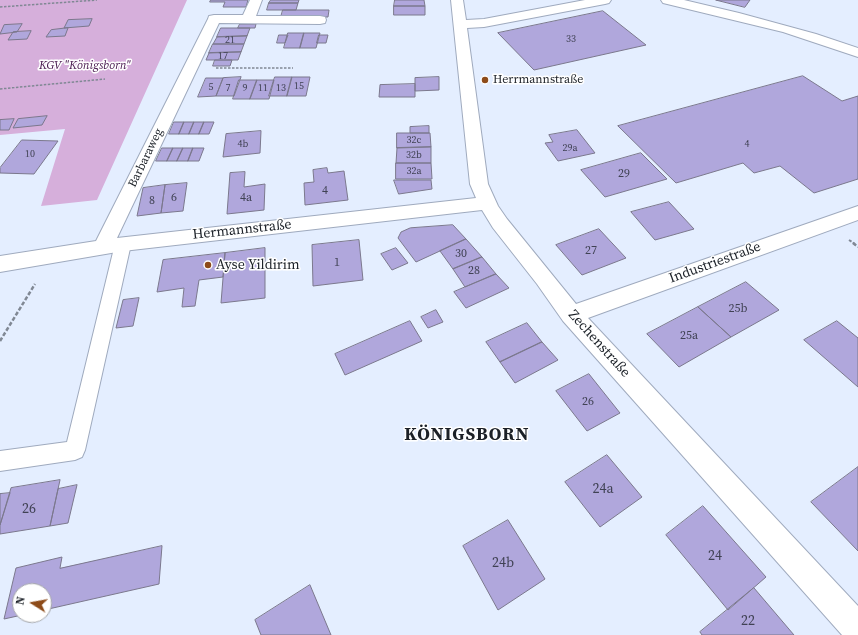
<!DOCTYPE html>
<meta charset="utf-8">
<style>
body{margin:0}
#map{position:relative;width:858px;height:635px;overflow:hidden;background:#e4eeff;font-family:"Source Serif 4",serif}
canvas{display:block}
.north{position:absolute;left:12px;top:583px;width:40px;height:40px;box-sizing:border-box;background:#fff;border:1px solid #a4a6a9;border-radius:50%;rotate:281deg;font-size:11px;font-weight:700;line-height:16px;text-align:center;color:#1b2027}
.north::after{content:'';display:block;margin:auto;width:14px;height:18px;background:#8d4b19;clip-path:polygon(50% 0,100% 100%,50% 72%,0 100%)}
</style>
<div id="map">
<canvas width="858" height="635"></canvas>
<div class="north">N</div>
</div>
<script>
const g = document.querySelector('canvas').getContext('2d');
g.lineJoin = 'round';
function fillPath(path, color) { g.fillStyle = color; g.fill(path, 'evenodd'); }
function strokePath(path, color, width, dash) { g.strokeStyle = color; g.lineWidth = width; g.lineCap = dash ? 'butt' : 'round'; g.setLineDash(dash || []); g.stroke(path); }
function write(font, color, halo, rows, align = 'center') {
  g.font = font + ' "Source Serif 4",serif'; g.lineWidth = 3; g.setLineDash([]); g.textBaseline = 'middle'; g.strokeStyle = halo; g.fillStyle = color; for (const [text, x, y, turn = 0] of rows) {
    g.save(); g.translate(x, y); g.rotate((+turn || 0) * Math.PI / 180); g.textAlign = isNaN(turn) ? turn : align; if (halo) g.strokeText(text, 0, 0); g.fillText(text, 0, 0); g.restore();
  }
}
const green = new Path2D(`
 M0 0H187L97 200 41 206 65 129 0 135Z`);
const building = new Path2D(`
 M211 0H248L246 7H223L225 2H210Z
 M271 0H299L298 3H269Z
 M395 0H424L425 6H394Z
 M716 0H750L745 7Z
 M269 3H298L296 10H267Z
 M394 6H425V15H394Z
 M283 10H329L328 17H281Z
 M603 11 646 45 534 70 498 33Z
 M92 19 89 26 64 28 68 20Z
 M22 24 17 32 0 34 4 25Z
 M240 24H256L255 28H238Z
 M68 28 65 36 46 37 51 30Z
 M221 28H250L247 36 217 37Z
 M31 31 27 39 8 40 13 32Z
 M288 33H304L300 48H284Z
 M304 33H320L316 48H300Z
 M279 35H288L285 43H277Z
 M319 35H328L326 43H317Z
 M247 36 244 44H213L217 37Z
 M213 44H244L241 52 209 53Z
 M241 52 238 60H206L209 53Z
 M215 60H232L230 66H213Z
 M803 76 842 101 858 96V179L814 193 780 166 754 173 743 163 676 183 618 126Z
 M241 77 234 96H216L223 78Z
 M275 77H292L287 96H269Z
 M292 77H310L306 96H287Z
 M439 77V90L415 91V78Z
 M206 78H223L216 96 198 97Z
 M239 80H257L250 99H233Z
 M257 80H274L269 99H250Z
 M415 84V97H379L380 85Z
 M47 116 42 125 13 128 18 119Z
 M14 119 9 130H0V120Z
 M174 122H184L179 134H169Z
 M184 122H194L189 134H179Z
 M194 122H204L199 134H189Z
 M204 122H214L209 134H199Z
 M429 126V133H410V127Z
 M577 130 595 153 558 161 545 143 553 142 549 135Z
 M261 131 260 153 223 157 226 134Z
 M397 133H430L431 147 397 148Z
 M22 140 58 141 34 174 0 173V168Z
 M431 147V163H396L397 148Z
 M162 148H173L167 161H156Z
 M173 148H183L177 161H167Z
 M183 148H193L188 161H177Z
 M193 148H204L199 161H188Z
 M641 153 667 179 605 197 581 170Z
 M396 163H431L432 179H396Z
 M327 168 328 173 344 171 348 200 305 205 304 183 314 182 313 170Z
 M245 172 244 187 265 184 264 210 227 214 230 173Z
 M394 180H431L432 189 399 194Z
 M187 183 183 211 161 213 165 185Z
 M165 185 161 213 137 216 143 188Z
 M669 202 694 229 655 240 631 212Z
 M453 225 466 239 416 262 398 238 401 232 410 228Z
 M599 229 626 258 582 275 556 245Z
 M466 239 482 257 453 269 440 251Z
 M359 240 363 280 313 286 312 245Z
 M265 248V298L221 303 225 253Z
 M396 248 408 263 392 270 381 254Z
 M225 253 223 277 199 280 195 306 182 307 184 288 157 292 163 260Z
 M482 257 496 274 465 287 453 269Z
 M496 274 509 288 466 308 454 292Z
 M746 282 779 310 731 337 698 307Z
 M139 298 133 326 116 328 123 300Z
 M698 307 731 337 679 367 647 334Z
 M436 310 443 322 428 328 421 317Z
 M410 321 422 341 345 375 335 354Z
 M837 321 858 338V387L804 340Z
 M527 323 542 342 500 362 486 342Z
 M542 342 558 360 515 383 500 362Z
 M589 374 620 413 587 431 556 391Z
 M607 455 642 497 600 527 565 482Z
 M858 467V551L811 502Z
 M60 480 50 526 0 534V525L11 488Z
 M77 485 68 523 50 526 58 489Z
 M10 493 0 525V494Z
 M703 506 766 577 728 610 666 535Z
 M508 520 545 579 498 610 463 546Z
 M162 546 159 584 44 610V591H20V615H22L4 619 16 568 62 557 60 568Z
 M310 585 331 635H261L255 620Z
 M754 588 794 635H702L700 632Z`);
const pathFar2 = new Path2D(`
 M0 7 97 0
 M216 68H293
 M0 89 105 79`);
const pathFar1 = new Path2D(`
 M849 240 855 244`);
const path = new Path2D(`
 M853 243 858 247
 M0 341 35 284`);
const service = new Path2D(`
 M123 238 128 240 131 244 85 450 82 457 75 460 0 471V451L67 442 115 244 118 240Z`);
const minor = new Path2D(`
 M250 0H262L256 16H320L325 17 326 20 325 23 320 24 219 23 117 238 476 198 470 184 451 0H463L466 20 484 19 585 0H611L609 3 605 4 484 27 467 28 488 184 498 206 507 219 576 304 858 206V220L588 318 858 606V635H842L563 321 537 284 493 228 482 210 123 251 0 272V256L96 241 208 19 209 16 214 15H243Z
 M661 0H684L739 13 816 34 858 48V57L783 32 663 3Z`);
const markers = [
 [485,80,4,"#8d4b19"],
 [208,265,4,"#8d4b19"]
];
const farNumbernames = [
 ["33",571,39],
 ["21",230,40],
 ["17",223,56],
 ["15",299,86],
 ["5",211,87],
 ["7",228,88],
 ["9",245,88],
 ["11",263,88],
 ["13",281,88],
 ["32c",414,140],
 ["4b",243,144],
 ["4",747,144],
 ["29a",570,148],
 ["10",30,154],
 ["32b",414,155],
 ["32a",414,171]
];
const farParknames = [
 ["KGV \"Königsborn\"",85,66]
];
const farPoinames = [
 ["Herrmannstraße",493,80]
];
const farStreetnames = [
 ["Barbaraweg",146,158,-64]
];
const numberNames = [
 ["29",624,174],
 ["4",325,191],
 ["6",174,198],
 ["4a",246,198],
 ["8",152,201],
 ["27",591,251],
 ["30",461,254],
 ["1",337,263],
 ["28",474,271],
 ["25b",738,309],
 ["25a",689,336],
 ["26",588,402]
];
const streetNames = [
 ["Hermannstraße",242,230,-6],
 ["Industriestraße",715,263,-20],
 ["Zechenstraße",599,344,48]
];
const poiNames = [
 ["Ayse Yildirim",216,265]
];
const nearNumbernames = [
 ["24a",603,489],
 ["26",29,509],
 ["24",715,556],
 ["24b",503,563],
 ["22",748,621]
];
const districtNames = [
 ["KÖNIGSBORN",467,435]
];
fillPath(green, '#d6afdb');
fillPath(building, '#b0a7dc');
strokePath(building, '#7b788d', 1);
strokePath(service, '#9faabe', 2);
strokePath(minor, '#9faabe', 2);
strokePath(pathFar2, '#808894', 1.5, [2.5, 1.5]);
strokePath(pathFar1, '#808894', 2, [3, 1.5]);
strokePath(path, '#808894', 2.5, [4, 2]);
fillPath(service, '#fff');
fillPath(minor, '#fff');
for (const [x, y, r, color] of markers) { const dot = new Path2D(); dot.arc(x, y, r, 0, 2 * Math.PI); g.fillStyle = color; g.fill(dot); strokePath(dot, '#fff', 1.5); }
write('10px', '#404254', null, farNumbernames);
write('italic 12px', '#46164d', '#fff', farParknames);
write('12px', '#1b2027', '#fff', farPoinames, 'left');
write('12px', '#1b2027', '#fff', farStreetnames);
write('12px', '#404254', null, numberNames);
write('14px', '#1b2027', '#fff', streetNames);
write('14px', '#1b2027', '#fff', poiNames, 'left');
write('14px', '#404254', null, nearNumbernames);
g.letterSpacing = '1px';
write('bold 18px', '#1b2027', '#fff', districtNames);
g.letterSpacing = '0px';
</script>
